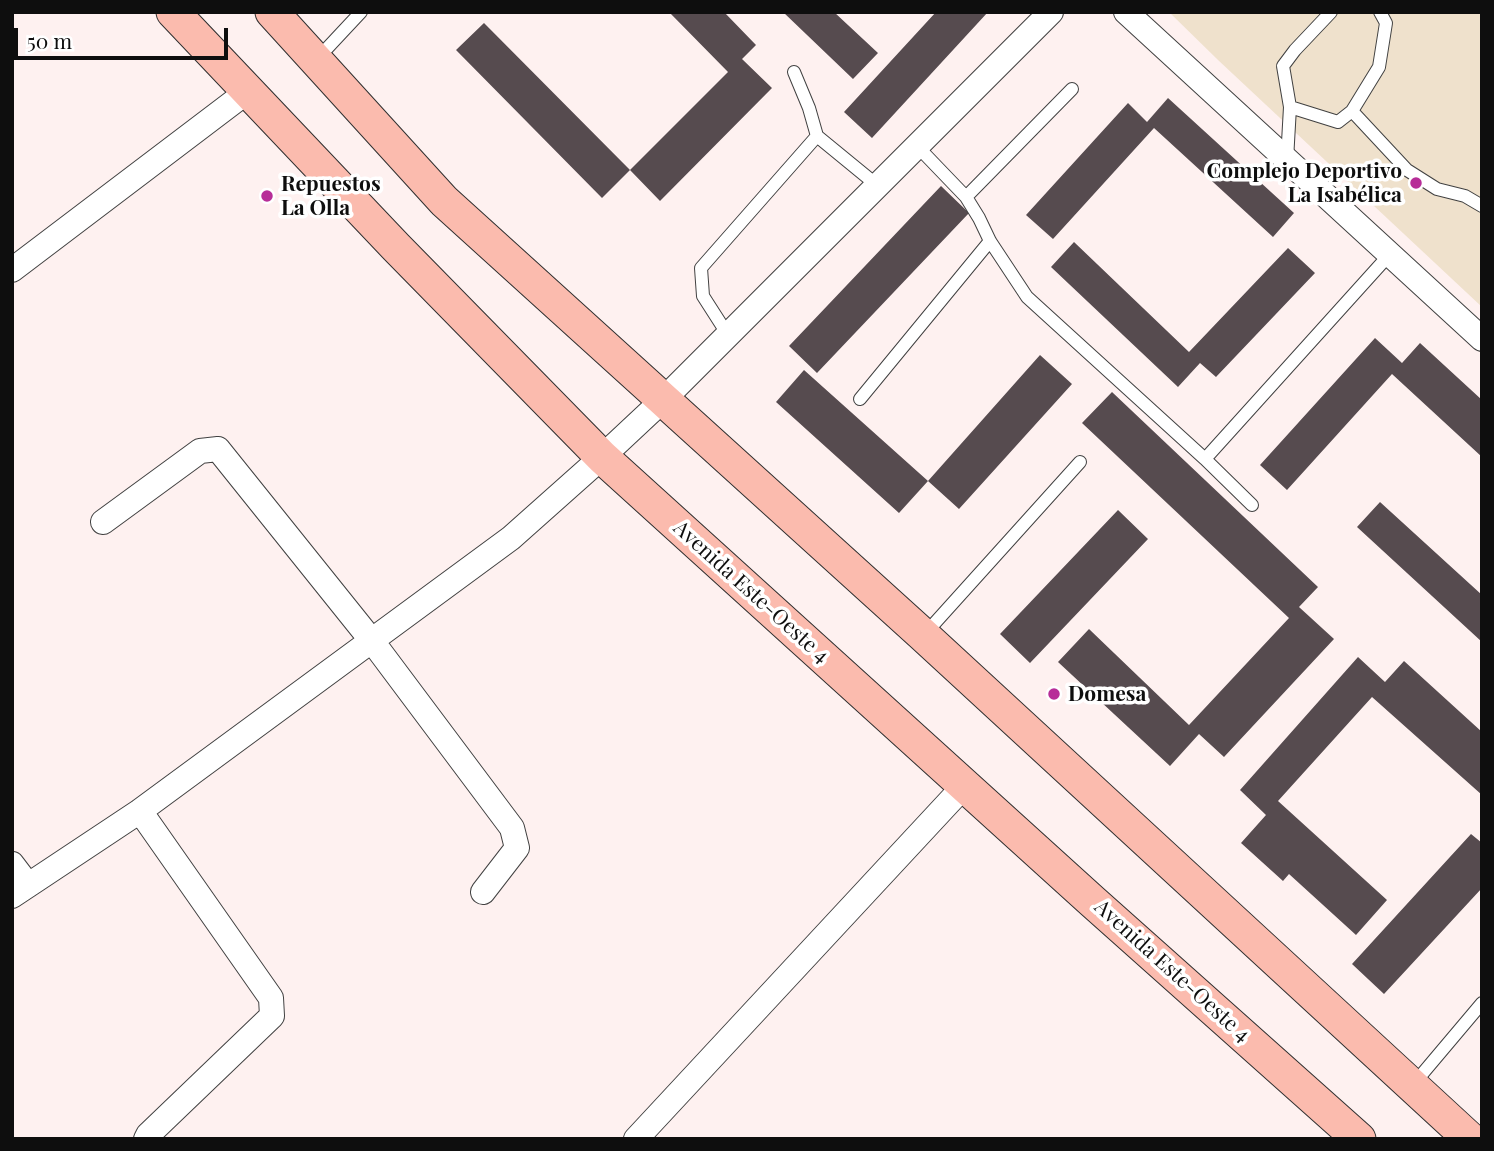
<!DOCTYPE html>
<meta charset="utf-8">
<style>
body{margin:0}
#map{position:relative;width:1494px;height:1151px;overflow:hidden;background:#fef1f0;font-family:"Playfair Display",serif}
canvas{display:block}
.frame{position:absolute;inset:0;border:14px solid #0e0e0e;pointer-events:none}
.scale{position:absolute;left:14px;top:28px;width:214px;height:32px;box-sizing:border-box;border:4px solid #0e0e0e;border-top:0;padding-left:9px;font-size:21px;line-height:24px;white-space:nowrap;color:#0e0e0e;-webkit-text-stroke:5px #fff;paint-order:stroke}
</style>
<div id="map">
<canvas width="1494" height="1151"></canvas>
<div class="frame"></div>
<div class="scale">50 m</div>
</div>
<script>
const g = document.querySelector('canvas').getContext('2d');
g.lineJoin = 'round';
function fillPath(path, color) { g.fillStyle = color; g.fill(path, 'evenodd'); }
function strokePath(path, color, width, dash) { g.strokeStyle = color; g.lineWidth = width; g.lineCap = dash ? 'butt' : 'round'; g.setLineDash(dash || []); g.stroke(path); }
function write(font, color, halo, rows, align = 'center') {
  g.font = font + ' "Playfair Display",serif'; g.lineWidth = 7; g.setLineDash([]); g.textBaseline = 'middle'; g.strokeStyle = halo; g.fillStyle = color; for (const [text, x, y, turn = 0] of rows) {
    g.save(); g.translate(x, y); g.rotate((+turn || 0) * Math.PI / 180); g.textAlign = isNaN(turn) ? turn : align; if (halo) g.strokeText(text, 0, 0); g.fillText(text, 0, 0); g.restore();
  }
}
const pitch = new Path2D(`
 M1169 12H1482V307L1218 60Z`);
const building = new Path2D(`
 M669 12H724L756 45 742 59 772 88 660 201 630 170 728 72Z
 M783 12H834L878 53 853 79Z
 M936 12H988L872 138 844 112Z
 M484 23 630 170 602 198 456 50Z
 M1168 98 1294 213 1273 237 1154 128 1053 239 1026 215 1128 103 1147 122Z
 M941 186 969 213 817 373 789 346Z
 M1074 242 1189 352 1288 248 1315 273 1216 377 1200 363 1178 387 1051 267Z
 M1375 338 1402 363 1420 343 1482 400V457L1392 374 1287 490 1260 465Z
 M1040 355 1072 384 959 509 928 481 899 513 776 402 804 370 928 481Z
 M1112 392 1318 587 1299 607 1334 639 1224 757 1199 734 1170 766 1058 662 1089 629 1189 725 1289 618 1082 423Z
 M1380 502 1482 595V642L1357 527Z
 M1118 510 1148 539 1030 663 1000 634Z
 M1358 657 1385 682 1404 661 1482 732V795L1372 697 1278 801 1387 900 1356 935 1289 874 1283 881 1241 843 1266 815 1240 790Z
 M1471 834 1482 843V888L1384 994 1352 964Z`);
const lane = new Path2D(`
 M318 58 361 12
 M794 72 809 108 817 136 878 186
 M1290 107 1338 122 1352 111 1379 67 1386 23 1380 12
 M1352 111 1407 170 1437 189 1465 196 1482 206
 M917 146 966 197 1072 89
 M1287 160 1290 107 1283 66 1295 50 1331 12
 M966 197 979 218 990 241 1027 297 1205 459 1252 505
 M728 335 703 296 701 268 817 136
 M860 399 990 241
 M1205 459 1390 254
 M924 635 1080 462
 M1412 1086 1482 1003`);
const street = new Path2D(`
 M1126 12 1482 339
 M12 270 248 91
 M103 522 200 451 218 449 372 641 512 828 517 848 483 892
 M140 811 271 998 272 1016 148 1135 146 1139
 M12 864 28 885
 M12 896 140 811 511 538 602 457 664 399 1051 12
 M636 1139 965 785`);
const secondary = new Path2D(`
 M173 12 396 247 602 457 1092 901 1359 1139
 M272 12 444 201 923 635 1470 1139`);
const markers = [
 [1416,183,7,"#b72d98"],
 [267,196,7,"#b72d98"],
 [1054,694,7,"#b72d98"]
];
const poiNames = [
 ["Complejo Deportivo",1402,171,"right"],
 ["La Isabélica",1402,195,"right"],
 ["Repuestos",281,184],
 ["La Olla",281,208],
 ["Domesa",1068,694]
];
const streetNames = [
 ["Avenida Este-Oeste 4",751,592,42],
 ["Avenida Este-Oeste 4",1172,971,42]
];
fillPath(pitch, '#efe1cc');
fillPath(building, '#564b4f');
strokePath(lane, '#414141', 14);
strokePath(street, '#414141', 26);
strokePath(secondary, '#303030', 35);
strokePath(lane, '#fff', 12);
strokePath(street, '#fff', 24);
strokePath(secondary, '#fbbbae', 33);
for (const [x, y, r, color] of markers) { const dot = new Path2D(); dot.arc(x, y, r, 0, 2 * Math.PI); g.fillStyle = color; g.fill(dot); strokePath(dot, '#fff', 2.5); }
write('bold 21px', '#0e0e0e', '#fff', poiNames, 'left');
write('21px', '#0e0e0e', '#fff', streetNames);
</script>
